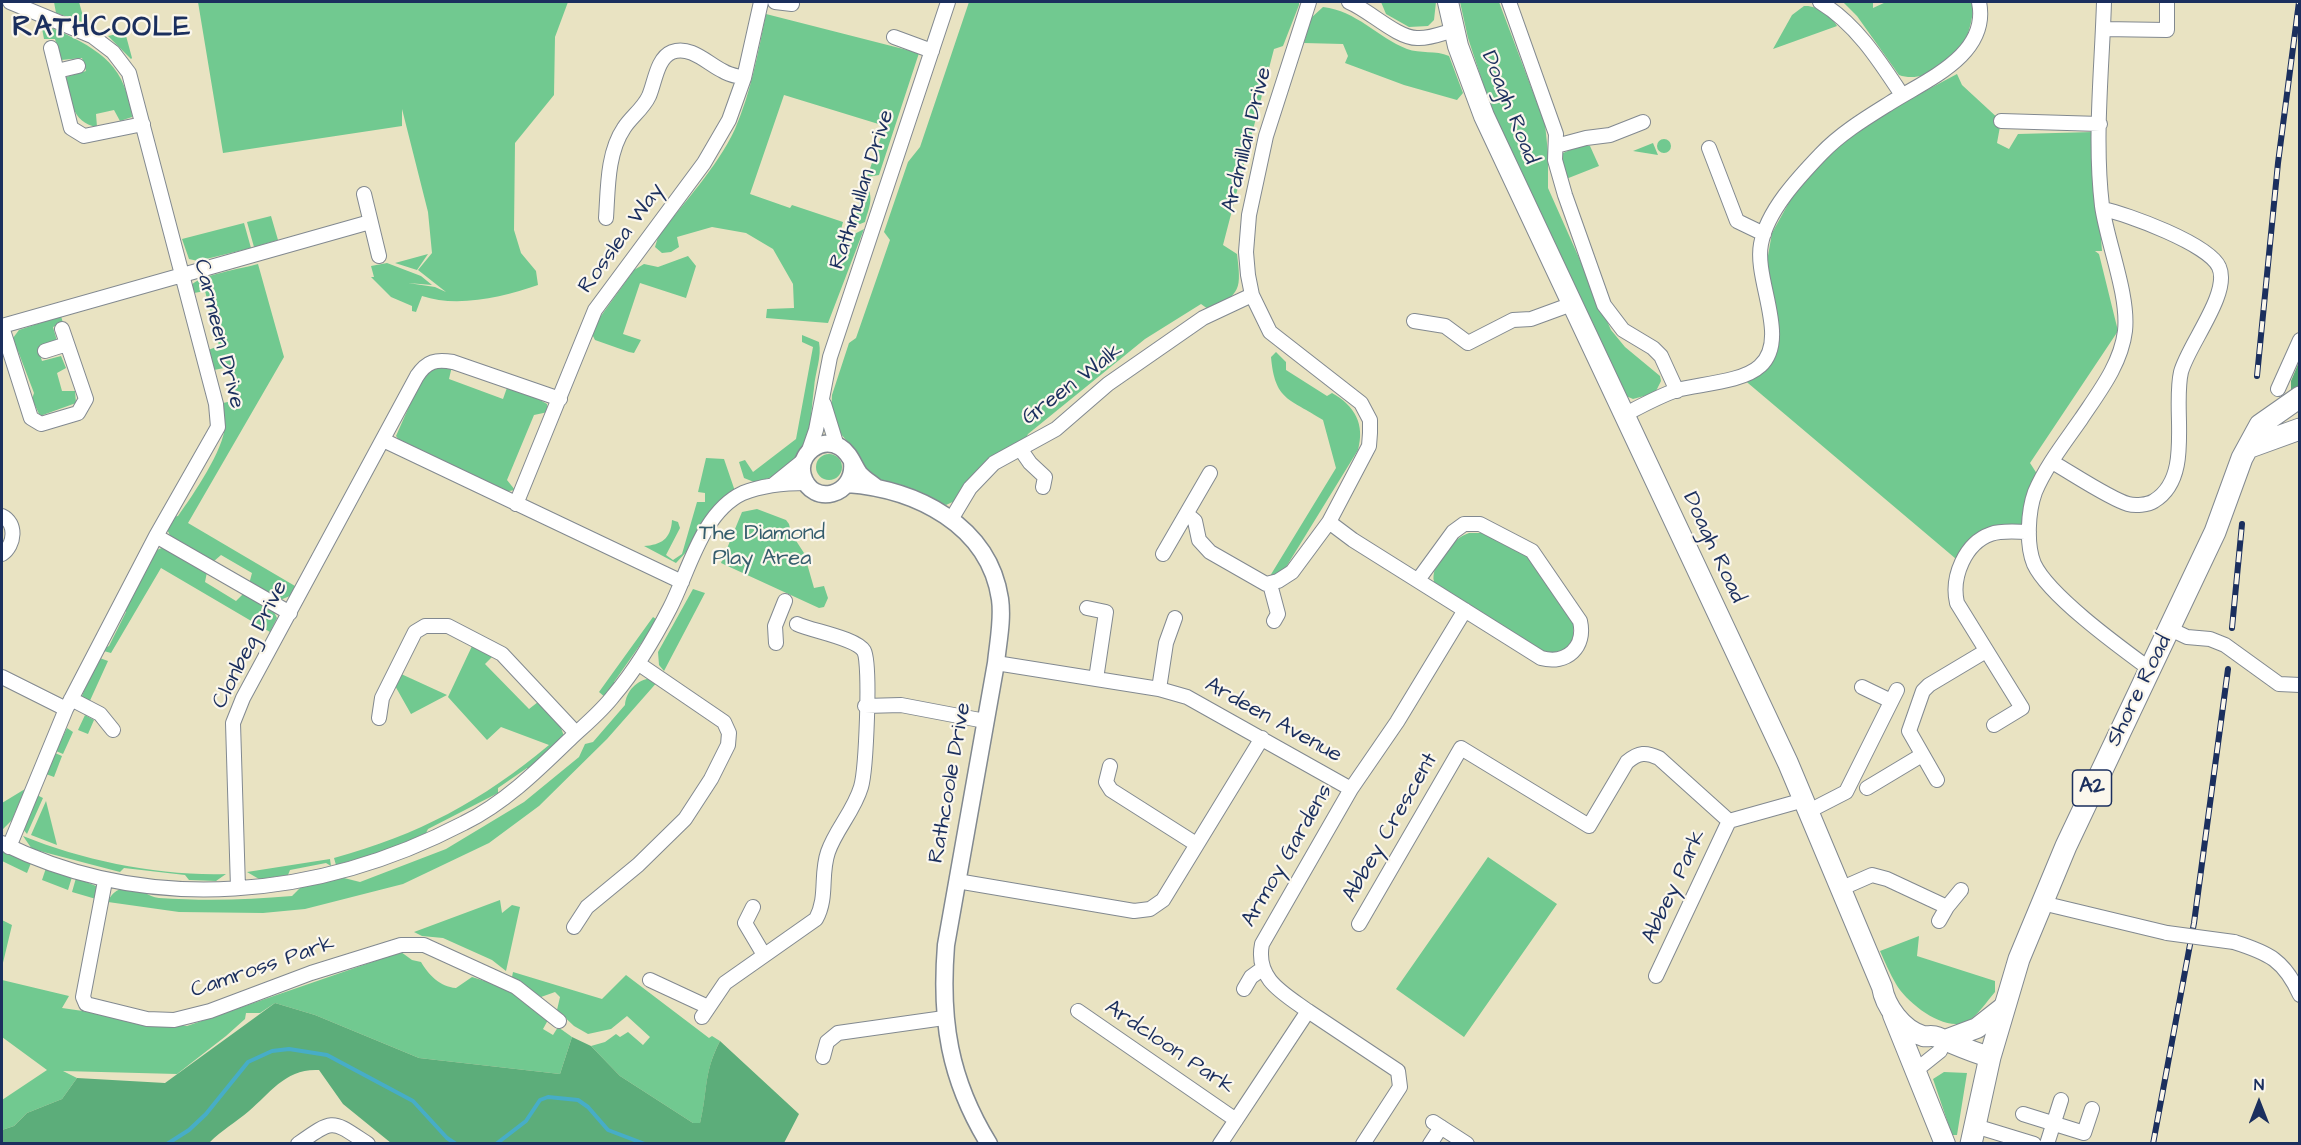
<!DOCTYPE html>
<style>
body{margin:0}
#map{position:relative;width:2301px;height:1145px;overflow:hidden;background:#e9e3c2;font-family:"Architects Daughter",sans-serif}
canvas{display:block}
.frame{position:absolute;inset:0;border:3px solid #1b2f5e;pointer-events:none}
.north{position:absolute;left:2229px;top:1073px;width:60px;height:60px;-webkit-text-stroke:4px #fbf7ec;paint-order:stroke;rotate:0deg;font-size:16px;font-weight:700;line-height:24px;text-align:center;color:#1b2f5e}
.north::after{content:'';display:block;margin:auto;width:21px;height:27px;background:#1b2f5e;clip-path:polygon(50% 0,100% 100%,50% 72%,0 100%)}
</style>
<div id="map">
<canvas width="2301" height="1145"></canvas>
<div class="frame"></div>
<div class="north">N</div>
</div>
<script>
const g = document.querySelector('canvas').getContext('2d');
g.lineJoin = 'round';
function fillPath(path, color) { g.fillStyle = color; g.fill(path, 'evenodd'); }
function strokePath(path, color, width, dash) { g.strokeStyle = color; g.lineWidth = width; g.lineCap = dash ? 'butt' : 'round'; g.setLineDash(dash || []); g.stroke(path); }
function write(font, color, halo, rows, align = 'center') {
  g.font = font + ' "Architects Daughter",sans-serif'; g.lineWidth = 4.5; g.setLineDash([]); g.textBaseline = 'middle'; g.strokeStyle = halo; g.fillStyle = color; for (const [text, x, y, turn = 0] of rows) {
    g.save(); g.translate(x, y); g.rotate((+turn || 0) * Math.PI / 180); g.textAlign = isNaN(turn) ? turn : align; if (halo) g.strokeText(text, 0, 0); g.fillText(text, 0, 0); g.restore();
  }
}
const green = new Path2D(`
 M54 2H79L85 23 56 13Z
 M198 2H568L555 37 554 95 515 143 514 230 521 253 536 271 538 285C504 297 457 308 422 296L416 312 412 311V306L391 297 371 277H374L371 266 387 263 421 276 432 285 408 283 435 287 446 292 418 270 432 253 428 212 402 109V126L223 153Z
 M969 2H1299V5L1283 46 1274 49 1223 245 1237 254C1241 288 1242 295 1208 309L1201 304 1145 339 1028 434C1021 453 998 454 983 467 972 477 965 488 957 500L946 505 876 481 869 476 853 448 833 425 831 415 832 395 849 343 856 338 890 240 884 232 908 162 920 147Z
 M1381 2H1436L1434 20 1428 26 1409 27 1386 14Z
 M1460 2H1499L1545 124 1548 153V188L1611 330 1625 347 1660 376 1661 381 1655 393 1633 399 1626 396 1491 108 1468 38Z
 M1843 2H1873V8L1886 2H1973C1975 13 1966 46 1958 55 1945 70 1918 82 1899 75L1857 16Z
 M1804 6C1817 5 1831 15 1837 26L1773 49 1792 15Z
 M1323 7C1357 11 1377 37 1407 49 1420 54 1436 50 1449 56L1463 93 1457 100 1404 85 1345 63 1348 56 1343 44 1304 43 1311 18Z
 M766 14 919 53 879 175 867 177 885 126 784 95 750 194 790 208 792 205 843 222 840 233 845 239 864 229 828 323 766 318 767 309 794 308 793 284 773 249 746 233 712 227 677 237 679 247 671 252 662 253 655 247 658 237C683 203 717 168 735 129 751 92 758 53 766 14Z
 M41 23C77 40 115 52 127 94 129 101 132 109 132 117L120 121 114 110 96 114 97 127C71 123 70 97 66 77L86 71 82 58 61 60 55 39H44Z
 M125 32 132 58 131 59 108 36Z
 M1957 74 1962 85 2001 121 1997 143 2009 149 2018 134 2093 132 2102 251H2095L2099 254 2118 331 2030 463 2041 480 2029 532 1979 538 1962 564 1742 378 1778 335 1766 267 1772 233 1802 179 1865 123Z
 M1657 146a7 7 0 1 1 14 0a7 7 0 1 1-14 0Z
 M1653 143 1658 155 1633 151Z
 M1582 145 1590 146 1599 166 1566 179 1562 166 1563 153Z
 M865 183C875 197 869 207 865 222L860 224 854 221Z
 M271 216 278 240 254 247 247 222Z
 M244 223 251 248 198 261 189 259 182 239Z
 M428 254 417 270 395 263Z
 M688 256 696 266 686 298 640 283 623 334 641 340 634 353 629 352 595 340 592 334 593 327 634 270 644 264 658 267Z
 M258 264 284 357 188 523 295 586 290 596 280 600 249 584 252 573 221 555 213 562 171 538 167 529 172 517 178 516C193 495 224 450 225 425L220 418V407L224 406 223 403 237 400 229 367 214 370 208 350 219 346 205 291 194 293 192 285C197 276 244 268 258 264Z
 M61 316 63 323 53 327 57 341 38 349 42 361 61 356 66 368 57 373 62 391H75L76 403 40 416 32 399 34 393 18 351 14 349 13 338 19 330Z
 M802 335 819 342C822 357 815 372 814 388 807 441 817 468 754 482L744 478 739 462 745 460 753 472 796 439 813 347 802 342Z
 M1276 352 1286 362V370L1327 396 1332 393C1355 406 1365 424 1358 450L1283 572 1270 576 1336 468 1323 420C1289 398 1275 401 1271 357Z
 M453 362 449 379 503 399 509 382 547 404 548 412 534 415 507 480 515 490 503 492 402 444 396 436 423 375 436 365Z
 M816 467a13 13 0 1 1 26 0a13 13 0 1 1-26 0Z
 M706 458 724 459 737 497 676 563 644 546C661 545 671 539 672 520L678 522 680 528 666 555 673 560 682 554 697 502H705V493L698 492Z
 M757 509 786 520 789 524 791 533 804 553 814 588 824 586 828 598 824 607 819 608 721 563 742 512Z
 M1469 533H1486L1526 554 1569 616 1573 624V641C1564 652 1557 653 1544 652L1442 590 1434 582C1430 564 1453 538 1469 533Z
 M164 547 207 572 205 582 236 601 243 594 273 610 277 618 270 632 161 568 111 653 100 650 109 646 126 612 125 603 152 552Z
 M693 589 705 593 664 671 659 665 658 652Z
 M653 617 659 621 652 635H647L614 682 615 687 606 698 599 692Z
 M473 644 493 656 485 664 529 709 538 702 560 725 565 739 532 769 527 768 498 788V793L428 829 426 833 387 850 336 865 334 858C418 835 482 801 549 745L501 727 487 740 448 697Z
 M97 657 108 661 88 705 82 700V696Z
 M399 673 447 695 411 714 394 684Z
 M651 678 659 680 607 739 539 806 489 843 403 884 305 909 263 913 179 912 108 902C110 895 117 889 124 888 139 886 147 897 159 898 204 901 247 900 292 896L301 887 344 878 360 882 446 849 524 802 579 757 585 744 593 742 625 705C626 691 637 680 651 678Z
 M85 715 94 720 88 734 78 730Z
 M67 728 73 732 63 754 56 751Z
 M55 753 62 756 54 777 46 774Z
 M25 789 12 820 2 830V803Z
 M37 795 43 798 27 834 22 828Z
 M46 801 57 845 31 835Z
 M23 836C85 861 159 876 226 874L216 881 189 880 185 875 124 868 120 872 32 849Z
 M2 851 31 863 27 873 2 861Z
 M1488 857 1557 904 1464 1037 1396 989Z
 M330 859 331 866 326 863 290 870 288 875 259 879 247 872Z
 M46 868 72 877 68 890 42 880Z
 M76 878 96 886V899L72 892Z
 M500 900 502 913 512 905 520 907 506 971 492 960 443 938 422 936 414 932Z
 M2 920 12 925 2 967Z
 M1919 936 1917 956 1995 981V992C1987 1001 1977 1017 1966 1022 1944 1032 1907 1003 1896 984 1890 974 1885 962 1880 951Z
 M401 952 412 960 421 962C428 974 440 987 456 988L472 977 507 988 548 1020 543 1029 553 1035 558 1027 572 1037 560 1074 419 1058 315 1015 275 1003 260 1013H246L245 1019 226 1036 177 1074 63 1071 77 1078 62 1099 27 1113 14 1126 2 1130V1100L47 1070 2 1037V980L69 996 62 1008 187 1026Z
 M513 972 602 999 626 975 709 1038 712 1036 720 1041C703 1074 708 1091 700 1123H693L620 1076 591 1046 605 1042 616 1034 620 1037 628 1032 643 1045 650 1037 627 1016 611 1029 588 1034 574 1026 557 1010 560 997 555 992 541 997 512 977Z
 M1944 1072 1967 1073 1957 1135H1952L1933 1079Z`);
const forest = new Path2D(`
 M2299 362V388L2291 390V381Z
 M275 1003 315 1015 419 1058 560 1074 572 1037 591 1046 620 1076 693 1123H700C708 1090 703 1074 720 1041L799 1114 784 1143H391L343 1104 319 1070C286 1068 270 1093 249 1111 235 1123 223 1129 209 1143H2V1130L14 1126 27 1113 62 1099 77 1078 165 1083Z`);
const stream = new Path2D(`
 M167 1144 189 1130 206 1114 248 1062 272 1051 289 1049 327 1055 413 1101 447 1138 456 1144
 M496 1144 526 1121 540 1100 548 1097 578 1100 588 1107 608 1130 645 1144`);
const minor = new Path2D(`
 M775 2 792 4
 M1349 2C1369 10 1397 38 1417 38 1429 39 1443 33 1454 30
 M1509 2 1556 134 1555 160 1565 195 1604 305 1623 330 1653 348 1661 356 1677 391
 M1820 2C1856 24 1879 60 1902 95
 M2104 2C2102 69 2094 139 2102 206 2107 242 2129 295 2125 331 2121 364 2099 392 2081 419 2065 442 2046 466 2035 492 2028 511 2026 545 2034 564 2049 596 2121 648 2151 670
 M2103 29 2167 30V2
 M894 37 932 51
 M51 48 71 128 84 136 143 124
 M57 71 78 66
 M2001 121 2100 124
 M1556 146 1586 138 1610 135 1643 122
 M1709 148 1737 221 1764 234
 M364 194 379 256
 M606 218C608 189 607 153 624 128 631 117 643 109 649 96 655 82 657 58 672 52 691 45 708 64 723 71 729 75 737 76 744 78
 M1414 321 1445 326 1468 343 1513 320 1531 319 1572 304
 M2 326 370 222
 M2 327 31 418 41 424 78 413 86 399 62 329
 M45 351 67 344
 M2278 389 2300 340
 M824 404 837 446
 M1624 415C1641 406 1659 396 1677 390 1700 384 1743 382 1760 366 1790 339 1754 280 1761 244 1767 211 1798 178 1821 154 1841 133 1866 118 1890 103 1926 80 1990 55 1979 2
 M383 440 682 582
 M1021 450 1030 463 1045 477 1043 487
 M808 453 816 430 830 357 948 2
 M2052 462C2070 472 2110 499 2128 504 2135 506 2148 505 2154 501 2194 477 2172 410 2181 372 2188 345 2231 293 2219 267 2209 244 2127 214 2103 209
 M773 485 804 460
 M516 504 595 310 704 163 729 120 744 78 761 2
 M1187 514 1195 521 1199 540 1210 552 1266 584 1278 581 1292 572 1329 522 1369 446 1370 433V420L1361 403 1270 332 1252 295 1248 275 1246 252 1249 215 1257 178 1266 136 1309 2
 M2 516C17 523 15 545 2 554
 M952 518 970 488 994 463 1056 429 1108 384 1203 318 1252 295
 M1329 522 1353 540 1541 658C1567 665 1586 647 1580 621L1532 551 1480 524H1464L1453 532 1418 580
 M156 536 290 613
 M1163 554 1210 473
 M1270 584 1278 614 1274 621
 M1087 608 1106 612 1096 679
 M2170 629 2187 637 2210 639 2225 645 2279 684 2300 685
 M776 643 775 626 785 601
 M996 663 1159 689 1187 697 1351 789
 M2 677 66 709
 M1862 687 1891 701
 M1159 689 1166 643 1175 618
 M71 699 100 714 113 730
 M865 706 901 705 985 721
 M379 718 382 698 415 632 425 626H448L502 654 576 733
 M1994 725 2022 708 1957 603C1951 577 1965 543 1991 534 2002 530 2017 532 2029 532
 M1110 766 1106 782 1111 790 1196 844
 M1937 780 1909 731 1923 691 1929 685 1986 651
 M1867 788 1922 755
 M1809 811 1846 792 1897 690
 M2 843C150 916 320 898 464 823 505 803 539 769 572 737 586 724 602 711 614 695 637 668 654 639 670 608 689 571 702 512 743 493 763 485 786 483 807 483
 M9 847 66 709 156 536 218 427 216 404 129 73 113 52 92 36 10 2
 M105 881 83 997 86 1004 147 1019 174 1020 210 1011 311 973 401 945H424L516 987 559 1021
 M957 881 1134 911 1150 909 1163 900 1262 738
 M238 888 233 723 243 698 417 376C427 361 436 359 453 362L560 399
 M1840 889 1872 875 1887 879 1947 907
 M2042 903 2167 933
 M753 907 745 923 764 955
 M1939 921 1947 907 1961 890
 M1359 924 1461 748 1589 826 1627 762C1639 752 1646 752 1659 758L1729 821
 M574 927 587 907 638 865 685 819 711 779 728 745 729 733 724 722 639 664
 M2234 942C2269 953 2284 960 2300 995
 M1656 976 1729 821 1804 800
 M650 980 706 1006
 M1244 989 1251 977 1262 969
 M1078 1011 1236 1120
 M1308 1011 1398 1071 1400 1087 1363 1144
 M702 1017 725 983 816 919C828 897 820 875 828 852 836 829 854 811 861 787 866 770 871 664 864 651 856 638 812 631 797 624
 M823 1057 827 1042 838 1033 944 1018
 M1915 1071 1940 1051 1945 1040
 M2023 1114 2084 1133 2092 1109
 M1433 1122 1467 1144
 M1975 1126 2034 1144
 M298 1144C335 1118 331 1120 368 1144
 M1220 1144 1308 1011C1283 993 1255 979 1262 944L1351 789 1397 722 1465 610
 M1430 1144 1441 1127
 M2047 1144 2061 1100`);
const tertiary = new Path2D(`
 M852 462C856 496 812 507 803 476 797 454 821 436 840 447 850 453 853 464 859 473 864 479 871 483 877 488
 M847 484C916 489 989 525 1000 599 1003 620 998 642 996 663L946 945C940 1020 949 1079 989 1144`);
const secondary = new Path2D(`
 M1448 2 1458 46 1484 116 1788 763 1882 987C1885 1006 1902 1030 1923 1036 1927 1037 1932 1035 1937 1037 1955 1044 1971 1052 1990 1057
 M1893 1015 1945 1144
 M1945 1040 1977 1028 2005 1006`);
const primary = new Path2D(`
 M2250 447 2300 429
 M1971 1144 1990 1057 2019 959 2066 846 2215 532 2242 458 2260 425 2300 397`);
const rail = new Path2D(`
 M2257 376 2278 163 2299 2
 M2232 628 2242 524
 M2153 1144 2194 923 2228 669`);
const minorBridge = new Path2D(`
 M2167 933 2234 942`);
const shields = [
 [2092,788,39]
];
const shieldNames = [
 ["A2",2092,788]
];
const streetNames = [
 ["Doagh Road",1509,108,68],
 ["Ardmillan Drive",1248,140,-76],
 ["Rathmullan Drive",863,190,-72],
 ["Rosslea Way",622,239,-54],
 ["Carmeen Drive",218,334,76],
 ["Green Walk",1073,385,-37],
 ["Doagh Road",1713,548,65],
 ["Clonbeg Drive",251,645,-63],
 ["Shore Road",2140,691,-64],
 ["Ardeen Avenue",1273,721,29],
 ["Rathcoole Drive",951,783,-80],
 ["Abbey Crescent",1391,828,-60],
 ["Armoy Gardens",1288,856,-60],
 ["Abbey Park",1675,887,-65],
 ["Camross Park",263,968,-19],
 ["Ardcloon Park",1169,1048,34]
];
const parkNames = [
 ["The Diamond",762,534],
 ["Play Area",762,559]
];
const districtNames = [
 ["RATHCOOLE",102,29]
];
fillPath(green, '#71c990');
fillPath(forest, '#5cad7a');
strokePath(stream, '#47adc7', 4);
strokePath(minor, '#828990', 16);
strokePath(tertiary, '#828990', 19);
strokePath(secondary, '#828990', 22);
strokePath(primary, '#828990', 23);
strokePath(minor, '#fff', 14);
strokePath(tertiary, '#fff', 16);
strokePath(secondary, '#fff', 20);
strokePath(primary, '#fff', 21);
strokePath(rail, '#1b2f5e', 6);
strokePath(rail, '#fbf7ec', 4, [11]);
strokePath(minorBridge, '#828990', 16, []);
strokePath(minorBridge, '#fff', 14);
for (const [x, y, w] of shields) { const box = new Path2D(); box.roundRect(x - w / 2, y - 18, w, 36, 4.5); g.fillStyle = '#fbf7ec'; g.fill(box); strokePath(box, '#1b2f5e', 1.5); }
write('bold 21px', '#1b2f5e', null, shieldNames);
write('22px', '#1b2f5e', '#fbf7ec', streetNames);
write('22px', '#355d6d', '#fbf7ec', parkNames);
g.letterSpacing = '1.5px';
write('bold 28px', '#1b2f5e', '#fbf7ec', districtNames);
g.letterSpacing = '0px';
</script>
